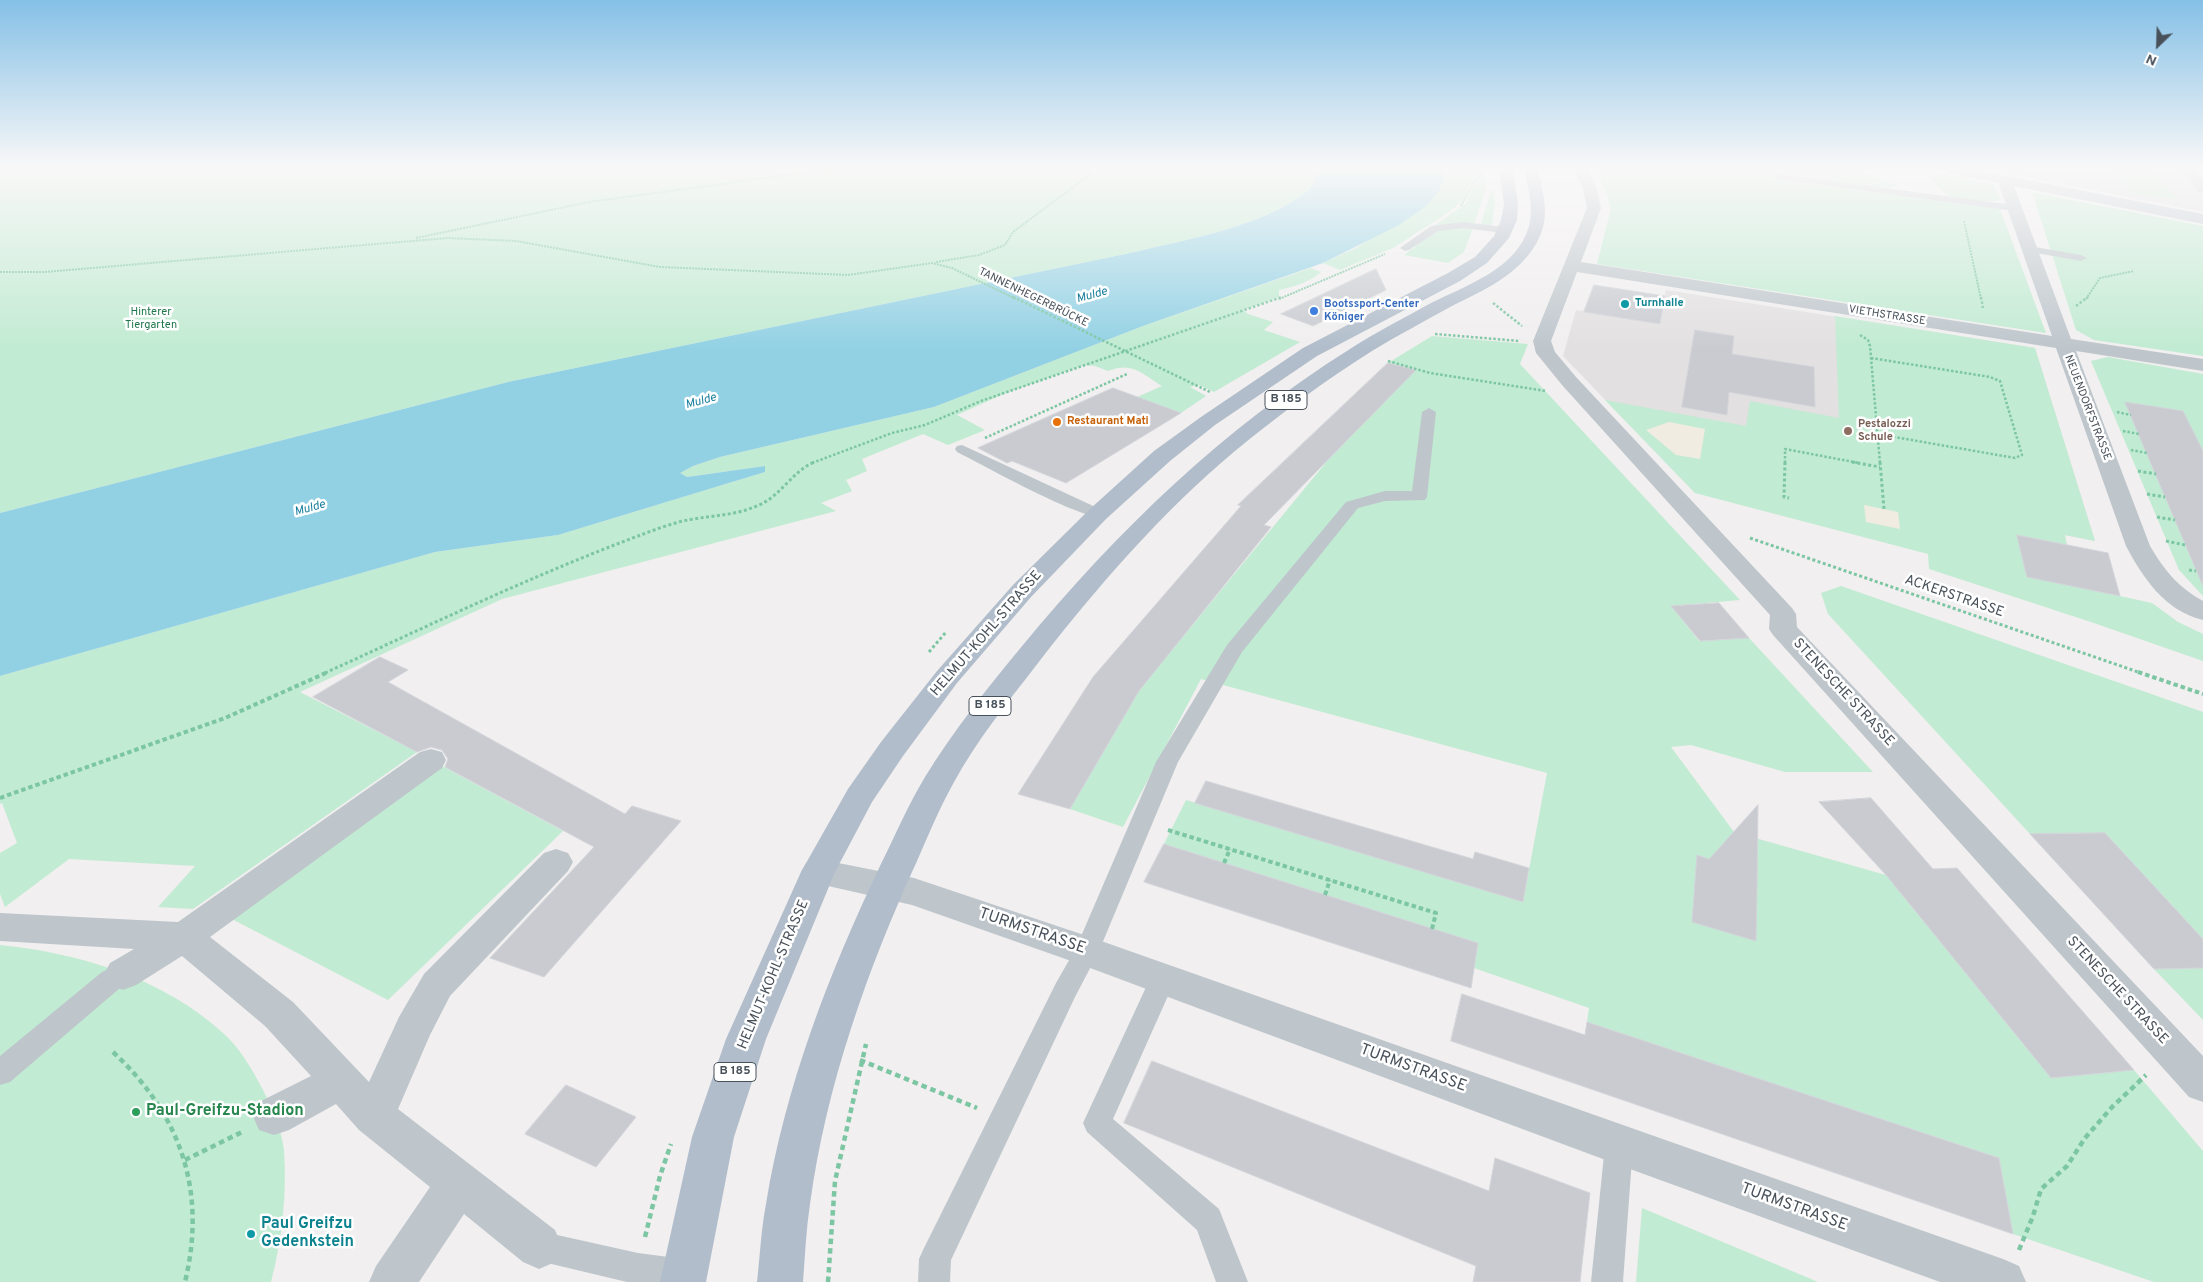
<!DOCTYPE html>
<meta charset="utf-8">
<style>
body{margin:0}
#map{position:relative;width:2203px;height:1282px;overflow:hidden;background:#f1efef;font-family:Overpass,sans-serif}
canvas{display:block}
.north{position:absolute;left:2133px;top:20px;width:50px;height:50px;-webkit-text-stroke:4px #fff;paint-order:stroke;rotate:204deg;font-size:14px;font-weight:700;line-height:20px;text-align:center;color:#48515a}
.north::after{content:'';display:block;margin:auto;width:18px;height:22px;background:#48515a;clip-path:polygon(50% 0,100% 100%,50% 72%,0 100%)}
</style>
<div id="map">
<canvas width="2203" height="1282"></canvas>
<div class="north">N</div>
</div>
<script>
const g = document.querySelector('canvas').getContext('2d');
g.lineJoin = 'round';
function fillPath(path, color) { g.fillStyle = color; g.fill(path, 'evenodd'); }
function strokePath(path, color, width, dash) { g.strokeStyle = color; g.lineWidth = width; g.lineCap = dash ? 'butt' : 'round'; g.setLineDash(dash || []); g.stroke(path); }
function write(font, color, halo, rows, align = 'center') {
  g.font = font + ' Overpass,sans-serif'; g.lineWidth = 5; g.setLineDash([]); g.textBaseline = 'middle'; g.strokeStyle = halo; g.fillStyle = color; for (const [text, x, y, turn = 0] of rows) {
    g.save(); g.translate(x, y); g.rotate((+turn || 0) * Math.PI / 180); g.textAlign = isNaN(turn) ? turn : align; if (halo) g.strokeText(text, 0, 0); g.fillText(text, 0, 0); g.restore();
  }
}
const education = new Path2D(`
 M1985 169H2183L2203 196V212Z
 M1666 290 2035 348 2095 541 1922 507 1695 493 1563 356 1576 310 1660 324Z`);
const green = new Path2D(`
 M0 169H1318C1316 175 1313 186 1308 190 1266 226 1188 239 1135 252L508 382 0 513Z
 M1447 169 1485 170 1473 181 1461 202 1449 212 1393 248 1340 270 1323 263 1356 248 1373 237 1444 179Z
 M1597 169H1856L1900 186 1885 188 1774 174 1773 179 2000 209 2046 333 1597 264 1611 208Z
 M1917 169 1994 184 2001 200C1992 203 1960 200 1950 196 1943 194 1928 175 1917 169Z
 M2118 172 2161 177 2176 199 2130 193Z
 M1485 174 1486 189 1474 224 1434 226 1466 203 1476 180Z
 M1493 189 1495 201 1492 225H1481L1489 196Z
 M2032 192 2203 226V356L2094 340 2076 330Z
 M1451 227 1473 228 1464 252 1448 263 1404 255 1438 229Z
 M1311 268 1321 272C1312 281 1291 288 1279 290V297L1243 310 1248 314 1273 322 1264 330 1300 342 1214 392 1199 385 1190 387 1206 396 1181 413 1135 398 1162 386C1142 374 1133 361 1108 371L1095 366 1084 365 1008 392 957 415 985 430 948 445 923 434 862 459 867 471 846 480 852 491 821 503 836 511 502 599 300 692 417 752 193 909 158 907 195 866 69 859 5 907 0 894V853L17 843 2 803 0 804V676L435 552 558 535 765 472V466L687 477 679 473 693 466 720 457 934 407 1143 326Z
 M1835 316 2035 348 2095 541 2065 535 2067 545 2018 535 2027 576 2152 603 2178 622 2203 634V661L2091 622 1929 569 1928 554 1695 493 1605 400 1746 426 1750 401 1839 418Z
 M1432 336 1528 344 1520 364 1740 600 1671 606 1699 641 1749 638 1873 772H1785L1691 745 1671 747 1734 832 1886 875 2051 1078 2134 1070 2203 1151V1282H2154L2013 1234 1999 1158 1587 1022 1589 1008 1474 968 1478 943 1164 844 1186 800 1523 902 1547 773 1201 679 1123 827 1070 809 1139 691 1158 667 1328 460 1415 370 1388 363Z
 M2108 357 2203 374V596L2179 570 2091 361Z
 M1841 586 2203 712V939L2105 833 2030 834 1828 614 1821 593Z
 M442 766 563 831 388 1000 228 917Z
 M0 945C79 953 162 978 222 1032 240 1048 252 1069 263 1090 272 1108 282 1130 284 1151 287 1194 282 1240 271 1282H0Z
 M2203 968V1020L2154 969Z
 M1642 1208 1818 1282H1636Z`);
const sand = new Path2D(`
 M1669 422 1705 429 1700 459 1676 455 1646 430Z
 M1864 505 1898 512 1900 529 1866 522Z`);
const water = new Path2D(`
 M1318 169H1447L1439 191 1425 207 1399 225 1323 263 1143 326 934 407 720 457 693 466 680 473 687 477 765 466V472L558 535 435 552 0 676V513L508 382 1135 252C1188 239 1266 226 1308 190 1313 186 1316 175 1318 169Z`);
const building = new Path2D(`
 M1376 269 1386 290 1313 326 1281 314Z
 M1594 285 1665 296 1660 324 1584 312Z
 M1695 330 1734 336 1732 354 1814 367 1815 407 1729 392 1727 415 1682 407Z
 M1388 363 1416 370 1264 525 1271 527 1139 691 1070 809 1018 794 1093 677 1241 506 1238 505Z
 M1113 388 1181 413 1066 483 1012 461 1007 463 978 448Z
 M2125 402 2183 411 2203 451V586Z
 M2017 535 2108 553 2120 596 2027 577Z
 M1719 603 1749 638 1700 641 1671 606Z
 M380 657 408 670 388 682 625 814 632 806 681 821 544 977 490 958 594 847 445 767 448 759 442 750 431 747 417 752 313 697Z
 M1206 781 1473 859 1475 852 1529 868 1523 902 1195 803Z
 M1871 798 1933 869 1957 868 2134 1070 2051 1078 1886 875 1819 802Z
 M1758 805 1757 888 1756 941 1692 922 1697 855 1709 859Z
 M2105 833 2203 939V968L2154 969 2030 834Z
 M1164 844 1478 943 1471 988 1144 882Z
 M1462 994 1585 1035 1587 1022 1999 1158 2013 1234 1451 1041Z
 M1152 1061 1489 1191 1495 1158 1590 1193 1580 1282H1473L1476 1266 1124 1123Z
 M566 1085 636 1117 596 1167 525 1134Z`);
const pathFar4 = new Path2D(`
 M1461 206 1475 180 1484 173
 M1964 221 1981 299
 M416 238 589 202 832 169
 M936 262 979 255 1005 245 1013 232 1088 176 1092 169
 M0 272H44L448 238 516 241 660 267 848 275 932 263 952 268 1016 299
 M1279 299 1385 254
 M2086 299 2100 278 2134 271`);
const pathFar3 = new Path2D(`
 M1013 297 1210 392
 M1981 297 1983 308
 M1493 303 1522 326
 M2076 306 2088 297
 M1435 334 1519 341
 M1860 335 1868 340 1870 346 1880 463
 M1871 358 1990 377 2000 381 2022 455 2015 458 1877 434
 M1388 361 1430 373 1546 391
 M2117 412 2131 415
 M2123 431 2139 434
 M985 438 1127 374
 M2131 450 2147 453
 M812 463 892 433 925 425 981 401 1282 297
 M1785 463V449L1859 463`);
const pathFar2 = new Path2D(`
 M1785 462 1784 497 1789 498
 M1852 462 1880 467
 M1880 462 1884 509
 M2138 471 2156 474
 M2147 494 2165 497
 M2157 517 2175 520
 M1750 538 2141 673
 M2166 541 2185 545
 M2189 570 2196 571
 M929 652 946 632
 M325 673C428 626 531 576 638 536 654 530 672 523 688 520 713 515 735 516 759 505 781 496 793 470 815 462`);
const pathFar1 = new Path2D(`
 M2138 672 2203 694
 M0 798 225 718 328 672
 M1168 830 1436 913 1432 929
 M1224 863 1230 849
 M1325 895 1330 880`);
const path = new Path2D(`
 M113 1052C181 1115 207 1191 185 1282
 M860 1060 977 1108
 M185 1160 242 1132
 M645 1237 660 1176 671 1144
 M2019 1250 2033 1216 2041 1189 2067 1166 2085 1138 2113 1106 2146 1075
 M828 1282 835 1181 866 1044`);
const lane = new Path2D(`
 M1778 174 2014 205 2019 208 2014 211 1775 179V175Z
 M1463 222 1504 227 1509 230 1504 233 1463 228 1438 231 1409 250 1405 251 1400 248 1431 226Z
 M2029 246 2081 255 2087 258 2081 261 2025 251 2024 249Z
 M1429 408 1436 412 1427 497 1425 500 1385 501 1358 508 1242 652 1178 762 1099 951 1075 997 951 1260 950 1282H918L919 1259 924 1248 1056 983 1076 948 1156 762 1227 645 1346 502 1385 491H1412L1422 412Z
 M962 445 1104 511 1106 514 1104 517C1085 522 981 464 957 452L955 449 957 446Z
 M123 963 132 967 136 974 132 981 120 988 10 1082 0 1085V1056L102 972Z
 M1163 967 1172 970 1176 978 1113 1119 1219 1209 1248 1282H1216L1197 1230 1087 1132 1083 1123 1154 970Z
 M1619 1131 1629 1135 1633 1145 1623 1282H1591L1605 1145 1609 1135Z
 M539 1231 638 1253 684 1259 695 1264 700 1275 697 1282H627L539 1261 528 1257 524 1246 528 1235Z`);
const street = new Path2D(`
 M1574 169H1588L1597 189 1601 208 1581 262 2052 336 1999 185 2006 179H2016L2018 182 2014 186 2071 339 2203 359V371L2076 351 2150 546C2165 571 2178 587 2203 601V620C2165 611 2143 578 2126 546L2056 348 1577 272 1551 341 1555 352 1576 377 1792 608 1796 614 1797 627 2203 1056V1102L2189 1097 1773 635 1769 629 1770 615 1562 385 1536 353 1533 341 1587 208 1583 189Z
 M2182 169H2196L2203 179V193L2198 192Z
 M431 749 442 752 446 760 442 768 210 937 293 1002 369 1082 399 1017 424 974 544 853 556 849 568 853 573 862 568 871 450 996 430 1035 398 1109 555 1230 562 1246 555 1262 539 1269 523 1262 464 1214 419 1282H369L376 1266 430 1187 359 1130 336 1104 289 1130 274 1135 259 1130 253 1116 259 1102 311 1076 265 1026 182 956 136 985 123 990 110 985 104 974 110 963 134 949 0 941V913L178 922 420 752Z
 M818 859 914 878 1087 936 2003 1259 2019 1266 2026 1282H1940L1619 1165 1074 962 912 905 806 881 801 872 806 863Z`);
const secondary = new Path2D(`
 M1942 169H1971L2203 214V224L1949 173Z`);
const primary = new Path2D(`
 M1499 169H1513L1518 204 1517 220 1509 238 1487 263 1460 281 1317 356 1215 425 1170 461 1106 519 1031 597 957 683 903 756 872 802 835 872 766 1039 734 1137 706 1282H660L692 1137 726 1039 801 872 848 789 881 742 937 671 1013 585 1090 509 1154 451 1201 417 1303 348 1448 273 1475 257 1494 236 1501 220 1504 204Z
 M1524 169H1538C1544 196 1551 219 1536 244 1517 276 1484 290 1452 306 1425 321 1398 335 1372 351 1324 381 1279 415 1235 451 1161 513 1097 587 1038 663 1008 702 976 741 953 784 939 809 928 836 917 861 867 970 826 1086 810 1204 806 1230 805 1256 803 1282H757C760 1256 761 1230 766 1204 785 1087 829 973 880 866 895 836 908 805 925 777 954 730 988 687 1023 645 1118 530 1224 428 1350 349 1376 332 1404 318 1431 303 1467 285 1517 269 1529 226 1534 207 1528 188 1524 169Z`);
const markers = [
 [1625,304,5,"#0f9aa8"],
 [1314,311,5,"#3f7fe0"],
 [1057,422,5,"#e8710a"],
 [1848,431,5,"#8d6e63"],
 [136,1112,5,"#2e9e5b"],
 [251,1234,5,"#0f9aa8"]
];
const farStreetnames = [
 ["TANNENHEGERBRÜCKE",1033,298,26],
 ["VIETHSTRASSE",1887,316,9],
 ["NEUENDORFSTRASSE",2087,408,69]
];
const farCulturenames = [
 ["Turnhalle",1635,304]
];
const farShopnames = [
 ["Bootssport-Center",1324,305],
 ["Königer",1324,318]
];
const farParknames = [
 ["Hinterer",151,313],
 ["Tiergarten",151,326]
];
const farFoodnames = [
 ["Restaurant Mati",1067,422]
];
const farEducationnames = [
 ["Pestalozzi",1858,425],
 ["Schule",1858,438]
];
const farWaternames = [
 ["Mulde",1092,296,-15],
 ["Mulde",701,402,-15],
 ["Mulde",310,509,-15]
];
const shields = [
 [1286,400,42],
 [990,706,42],
 [735,1072,42]
];
const shieldNames = [
 ["B 185",1286,400],
 ["B 185",990,706],
 ["B 185",735,1072]
];
const streetNames = [
 ["ACKERSTRASSE",1954,597,19],
 ["HELMUT-KOHL-STRASSE",987,634,-49],
 ["STENESCHE STRASSE",1843,693,47],
 ["HELMUT-KOHL-STRASSE",774,975,-67],
 ["STENESCHE STRASSE",2117,991,47]
];
const nearStreetnames = [
 ["TURMSTRASSE",1032,932,19],
 ["TURMSTRASSE",1413,1069,20],
 ["TURMSTRASSE",1794,1208,20]
];
const nearLeisurenames = [
 ["Paul-Greifzu-Stadion",146,1112]
];
const nearCulturenames = [
 ["Paul Greifzu",261,1225],
 ["Gedenkstein",261,1243]
];
fillPath(education, '#e2e0e0');
fillPath(green, '#c1ebd2');
fillPath(sand, '#f1ece1');
fillPath(water, '#92d1e4');
fillPath(building, '#c9cbd1');
strokePath(building, '#d3d5da', 1);
strokePath(pathFar4, '#7cc6a3', 2, [2, 1]);
strokePath(pathFar3, '#7cc6a3', 2.5, [2.5, 2]);
strokePath(pathFar2, '#7cc6a3', 3, [3, 2.5]);
strokePath(pathFar1, '#7cc6a3', 4, [4.5, 3]);
strokePath(path, '#7cc6a3', 4.5, [5.5, 4]);
fillPath(lane, '#bec6cc');
fillPath(street, '#bec6cc');
fillPath(secondary, '#bec7d1');
fillPath(primary, '#b1bdcb');
const sky = g.createLinearGradient(0, 0, 0, 349);
sky.addColorStop(0, '#85c0e6');
sky.addColorStop(0.48, '#f9f8f8');
sky.addColorStop(1, '#f9f8f800');
g.fillStyle = sky;
g.fillRect(0, 0, 2203, 349);
for (const [x, y, r, color] of markers) { const dot = new Path2D(); dot.arc(x, y, r, 0, 2 * Math.PI); g.fillStyle = color; g.fill(dot); strokePath(dot, '#fff', 2); }
write('11px', '#48515a', '#fff', farStreetnames);
write('bold 11px', '#0d838f', '#fff', farCulturenames, 'left');
write('bold 11px', '#366cbe', '#fff', farShopnames, 'left');
write('11px', '#1f764c', '#fff', farParknames);
write('bold 11px', '#c56008', '#fff', farFoodnames, 'left');
write('bold 11px', '#785e54', '#fff', farEducationnames, 'left');
write('italic 12px', '#197e9d', '#fff', farWaternames);
for (const [x, y, w] of shields) { const box = new Path2D(); box.roundRect(x - w / 2, y - 9.5, w, 19, 4); g.fillStyle = '#fff'; g.fill(box); strokePath(box, '#48515a', 1); }
write('bold 12px', '#48515a', null, shieldNames);
write('14px', '#48515a', '#fff', streetNames);
write('16px', '#48515a', '#fff', nearStreetnames);
write('bold 16px', '#27864d', '#fff', nearLeisurenames, 'left');
write('bold 16px', '#0d838f', '#fff', nearCulturenames, 'left');
</script>
